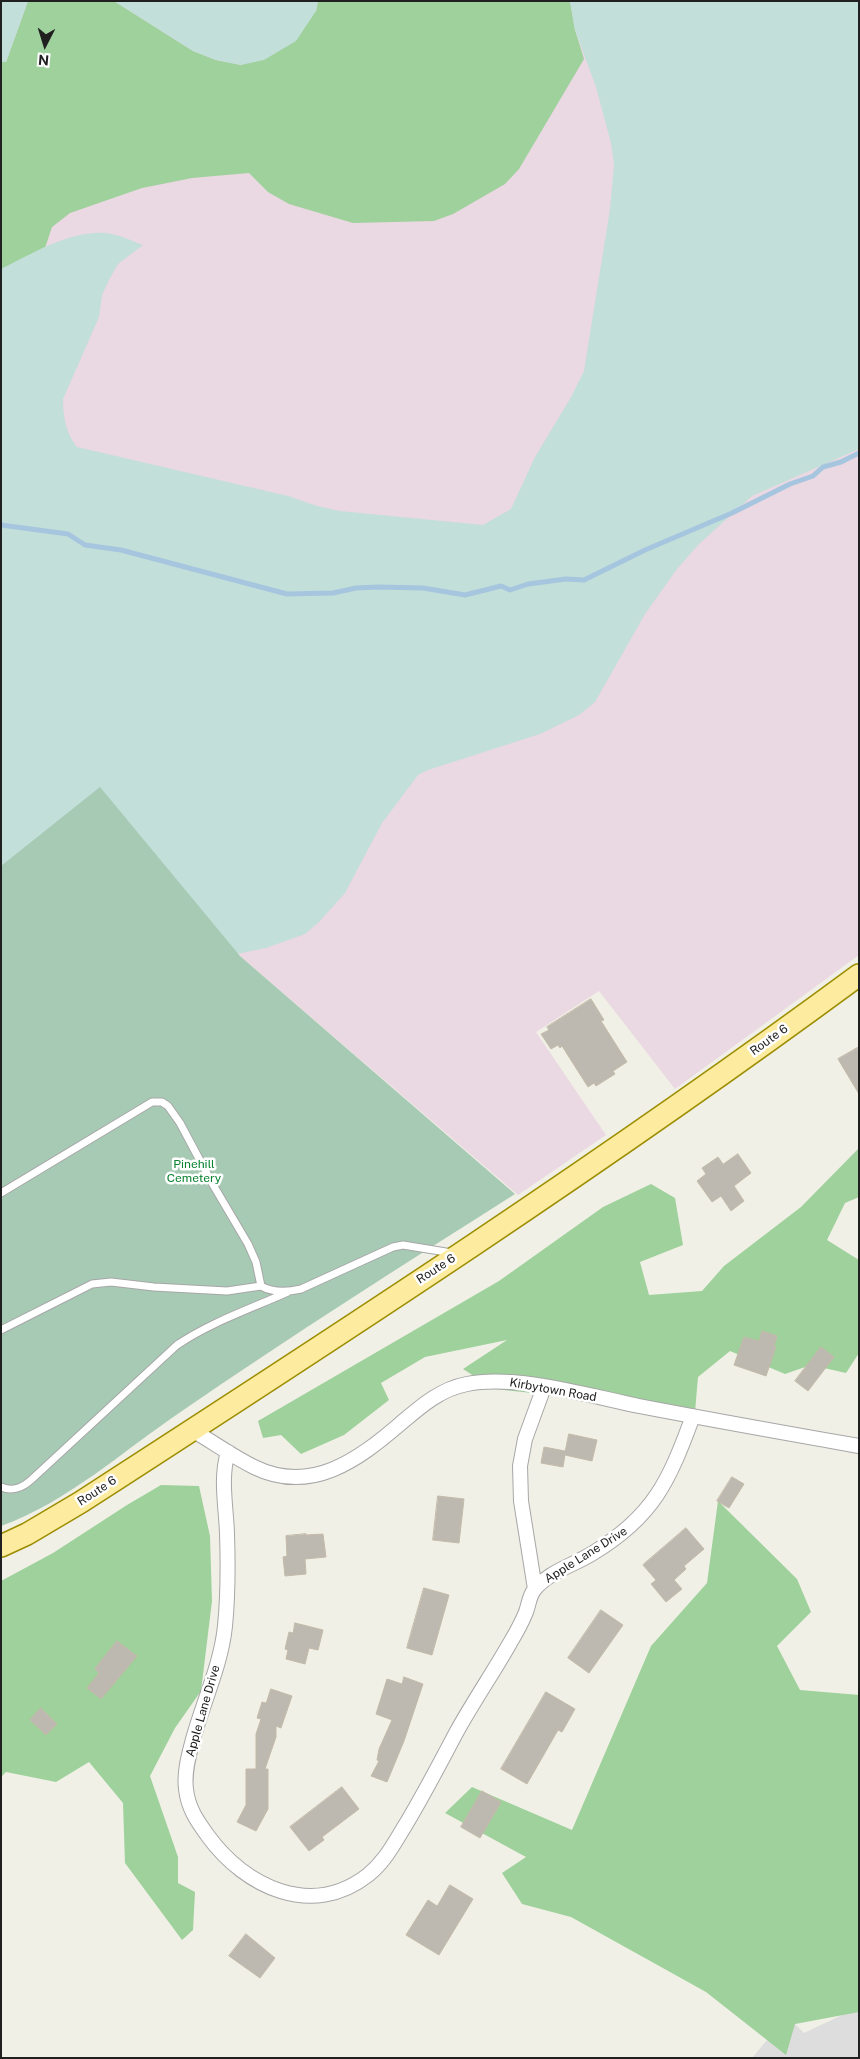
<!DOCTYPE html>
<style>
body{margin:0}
#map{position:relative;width:860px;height:2059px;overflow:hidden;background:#f1f0e6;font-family:"Public Sans",sans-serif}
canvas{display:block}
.frame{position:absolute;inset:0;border:2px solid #202020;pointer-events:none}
.north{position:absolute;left:20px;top:20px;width:50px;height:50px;-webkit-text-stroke:4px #fff;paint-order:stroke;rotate:185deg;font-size:14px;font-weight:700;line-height:20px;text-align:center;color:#202020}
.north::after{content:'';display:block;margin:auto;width:18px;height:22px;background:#202020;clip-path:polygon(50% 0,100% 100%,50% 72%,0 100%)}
</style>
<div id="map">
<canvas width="860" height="2059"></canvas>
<div class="frame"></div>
<div class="north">N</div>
</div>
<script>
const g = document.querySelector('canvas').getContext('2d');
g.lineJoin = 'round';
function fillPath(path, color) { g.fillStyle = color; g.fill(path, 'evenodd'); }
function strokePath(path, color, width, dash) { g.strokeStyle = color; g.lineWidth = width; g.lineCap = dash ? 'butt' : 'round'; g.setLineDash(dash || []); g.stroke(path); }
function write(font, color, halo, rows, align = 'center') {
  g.font = font + ' "Public Sans",sans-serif'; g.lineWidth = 5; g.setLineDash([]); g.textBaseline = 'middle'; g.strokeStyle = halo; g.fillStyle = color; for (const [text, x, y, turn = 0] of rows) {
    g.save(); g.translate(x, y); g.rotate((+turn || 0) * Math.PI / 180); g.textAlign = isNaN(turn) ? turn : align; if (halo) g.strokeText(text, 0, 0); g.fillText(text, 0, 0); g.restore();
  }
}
const residential = new Path2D(`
 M859 2007V2058H752L787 2016 804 2033Z`);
const industrial = new Path2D(`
 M1 1H859V955L675 1089 599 991 536 1032 606 1135 518 1195 240 956 101 785 1 679Z`);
const forest = new Path2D(`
 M28 1H114L193 51 216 60 241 65 316 11 318 1H570L575 30 584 59 519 169 505 184 453 214 434 221 353 223 289 204 268 192 249 173 192 178 142 188 70 213 52 227 41 260 1 404V62H6Z
 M859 1148V1197L845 1203 827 1240 859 1260V1353L846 1373 811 1365 785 1374 730 1351 698 1377 695 1412 564 1383 532 1393 494 1389 463 1369 507 1340 425 1357 381 1383 389 1400 344 1435 301 1454 281 1435 263 1438 258 1421 499 1281 603 1207 651 1184 675 1198 683 1245 640 1262 649 1295 702 1291 724 1266 801 1207Z
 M161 1485 199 1486 210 1536 212 1601 201 1691 175 1728 150 1776 178 1857V1883L195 1892 193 1930 182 1940 125 1863 123 1803 89 1762 56 1782 6 1772 1 1777V1581L53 1553 127 1505Z
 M718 1501 797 1579 811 1612 777 1646 800 1690 859 1695V2012L795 2024 786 2055 706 1992 571 1917 522 1904 502 1873 526 1857 445 1813 472 1787 572 1830 651 1646 707 1583Z`);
const wetland = new Path2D(`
 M1 1H28L6 62H1Z
 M114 1H318L316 11 296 41 264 60 241 65 216 60 193 51Z
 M570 1H859V449L752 496 699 544 677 569 645 614 595 702 579 715 540 734 428 770 418 775 382 823 345 893 319 922 305 934 266 948 1 1002V269C34 253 68 231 106 233 118 234 132 241 143 245L118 264 109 280 102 295 99 317 63 399C63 417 66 433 77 447L288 496 317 506 340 511 483 525 511 509 535 457 570 399 584 371 610 209 614 165 611 143 596 87 575 30Z`);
const cemetery = new Path2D(`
 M100 787 240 956 515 1194C403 1265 291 1336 182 1411 124 1450 68 1502 1 1526V866Z`);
const stream = new Path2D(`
 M1 525 68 534 85 545 121 550 287 594 333 593 356 588 378 587 423 588 465 595 501 586 510 590 528 584 566 579 584 580 645 550 732 513 790 484 813 476 823 467 841 462 859 453`);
const building = new Path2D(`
 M591 999 604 1020 601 1021 627 1062 613 1071 615 1074 596 1086 594 1083 588 1087 562 1046 560 1048 558 1045 551 1049 541 1034 549 1030 547 1027Z
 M859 1047V1094L838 1059Z
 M738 1154 751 1173 734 1186 744 1201 731 1211 721 1196 712 1202 697 1181 706 1174 702 1168 718 1157 723 1164Z
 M762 1331 777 1336 774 1346 776 1347 766 1376 734 1365 744 1337 759 1341Z
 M821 1347 834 1357 808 1391 795 1381Z
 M569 1434 597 1440 592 1461 565 1455 563 1467 541 1463 544 1447 565 1451Z
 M732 1477 744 1484 729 1508 717 1501Z
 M438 1496 464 1499 459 1543 433 1540Z
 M686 1528 704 1549 684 1566 686 1569 674 1580 682 1589 666 1602 651 1584 656 1580 643 1565Z
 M306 1534V1535L323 1534 326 1557 305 1559 306 1574 285 1576 283 1557 287 1556 286 1536Z
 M424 1588 449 1595 432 1655 407 1648Z
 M601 1610 623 1625 589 1673 568 1658Z
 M295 1623 323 1630 318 1650 309 1648 305 1664 286 1659 288 1650 285 1649 289 1632 293 1633Z
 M117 1641 137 1656 101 1699 87 1688 99 1673 95 1669Z
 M404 1677 423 1684 404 1741 387 1782 371 1776 379 1761 377 1760 379 1749 392 1720 376 1714 387 1679 402 1684Z
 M271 1689 292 1696 281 1728 276 1726V1737L265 1769H268V1809L256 1831 237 1822 246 1805V1769H256V1734L261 1719 257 1718 262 1702 266 1703Z
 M546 1692 575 1709 562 1732 558 1730 527 1784 501 1769Z
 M41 1708 57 1724 46 1735 30 1720Z
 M342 1787 359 1809 322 1837 324 1840 309 1851 290 1827Z
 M482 1791 501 1802 480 1838 461 1827Z
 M450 1885 473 1899 439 1955 406 1935 428 1900 437 1906Z
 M246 1934 275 1958 260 1978 229 1956Z`);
const service = new Path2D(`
 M1 1193 152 1102H162L168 1106 180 1123 212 1183 248 1244 256 1262 261 1286C273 1293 288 1292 301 1289L393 1247 403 1245 452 1253
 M1 1330 92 1284 111 1282 154 1287 227 1291 261 1286
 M1 1487C13 1492 22 1488 31 1480L177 1345C211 1322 250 1309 288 1292`);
const minor = new Path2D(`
 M192 1430C213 1442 232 1456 254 1467 311 1495 358 1460 400 1424 420 1407 440 1389 467 1384 516 1374 590 1396 639 1406 712 1420 785 1433 859 1446
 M228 1452C220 1478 226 1506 227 1533 228 1563 228 1596 225 1626 221 1666 202 1704 192 1743 188 1758 184 1774 186 1789 188 1808 197 1821 208 1836 245 1887 312 1919 368 1875 384 1862 392 1847 403 1829 422 1798 439 1765 456 1733 473 1702 493 1673 510 1643 516 1633 522 1622 526 1612 529 1604 529 1597 534 1590 548 1572 574 1565 593 1553 654 1516 669 1481 693 1416
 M535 1589 521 1501 520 1466 525 1439 544 1387`);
const primary = new Path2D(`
 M1 1546 27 1534 81 1502C344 1332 607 1161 859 975`);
const streetNames = [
 ["Route 6",769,1040,-36],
 ["Route 6",436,1269,-33],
 ["Kirbytown Road",553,1390,10],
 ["Route 6",97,1491,-33],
 ["Apple Lane Drive",586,1555,-32],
 ["Apple Lane Drive",203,1711,-74]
];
const parkNames = [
 ["Pinehill",194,1164],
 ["Cemetery",194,1178]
];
fillPath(residential, '#dedddd');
fillPath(industrial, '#ead8e2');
fillPath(forest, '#9ed19b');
fillPath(wetland, '#c3dfd9');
fillPath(cemetery, '#a7cab5');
strokePath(stream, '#a6c5df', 5);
fillPath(building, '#beb9b0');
strokePath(building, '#c3baa8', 1);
strokePath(service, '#a7a7a7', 9);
strokePath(minor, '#a7a7a7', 16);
strokePath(primary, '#9c8d00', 24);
strokePath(service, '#fff', 7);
strokePath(minor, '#fff', 14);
strokePath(primary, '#fdeb9f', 21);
write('12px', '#202020', '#fff', streetNames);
write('12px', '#0a8230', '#fff', parkNames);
</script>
